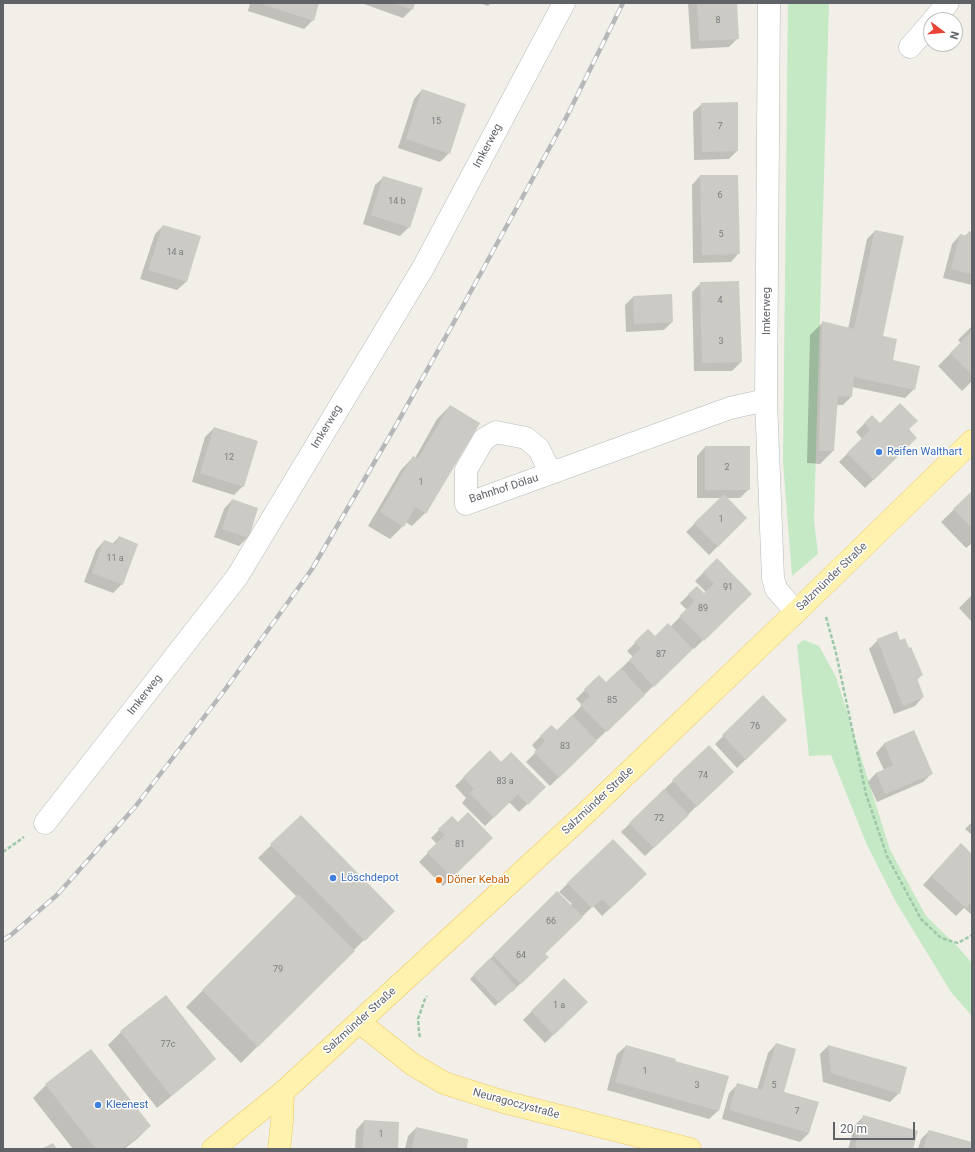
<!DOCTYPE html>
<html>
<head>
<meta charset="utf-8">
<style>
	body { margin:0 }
	#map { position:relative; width:975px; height:1152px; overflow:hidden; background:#f1efe8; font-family:Roboto,sans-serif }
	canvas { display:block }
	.frame { position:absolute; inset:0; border:4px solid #5f6368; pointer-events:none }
	.north { position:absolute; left:923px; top:12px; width:40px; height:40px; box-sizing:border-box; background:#fff; border:1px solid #bfc1c3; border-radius:50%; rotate:106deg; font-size:11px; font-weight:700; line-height:16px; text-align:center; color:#5f6368 }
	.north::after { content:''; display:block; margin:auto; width:14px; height:18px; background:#ea4335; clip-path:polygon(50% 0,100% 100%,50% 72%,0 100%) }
	.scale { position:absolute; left:833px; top:1122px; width:82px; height:18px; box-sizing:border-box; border:2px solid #5f6368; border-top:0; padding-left:5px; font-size:12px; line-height:14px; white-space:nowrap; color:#5f6368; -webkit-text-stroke:3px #fff; paint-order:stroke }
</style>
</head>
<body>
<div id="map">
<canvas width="975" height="1152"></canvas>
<div class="frame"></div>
<div class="north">N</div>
<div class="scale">20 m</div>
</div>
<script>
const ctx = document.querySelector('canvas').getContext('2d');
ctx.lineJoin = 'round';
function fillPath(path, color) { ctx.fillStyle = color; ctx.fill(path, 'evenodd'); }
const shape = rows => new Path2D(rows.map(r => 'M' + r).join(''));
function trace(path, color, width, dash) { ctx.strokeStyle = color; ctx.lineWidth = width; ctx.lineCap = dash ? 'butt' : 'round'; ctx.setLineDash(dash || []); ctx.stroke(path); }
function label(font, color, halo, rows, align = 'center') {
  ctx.font = font + ' Roboto,sans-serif'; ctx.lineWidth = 3; ctx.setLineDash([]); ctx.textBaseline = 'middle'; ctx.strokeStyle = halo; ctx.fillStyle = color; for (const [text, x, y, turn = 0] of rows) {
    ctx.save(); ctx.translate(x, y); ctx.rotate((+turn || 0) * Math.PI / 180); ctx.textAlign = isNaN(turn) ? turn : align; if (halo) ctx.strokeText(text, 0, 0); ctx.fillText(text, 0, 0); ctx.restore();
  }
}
const green = shape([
	[788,3,829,3,814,521,818,554,792,576,783,462],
	[804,640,819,646,836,677,890,850,926,916,957,946,972,963,972,1016,951,992,896,902,867,845,831,755,809,756,797,645]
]);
const shadow = shape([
	[250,3,318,3,313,20,304,29,248,11],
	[365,3,414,3,412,9,403,18,364,4],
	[479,3,491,3,488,6],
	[688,3,736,3,738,38,729,47,691,49],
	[422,90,449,153,440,162,398,148,414,99],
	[702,104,737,151,729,159,694,160,693,112],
	[700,176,739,253,731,262,693,263,692,185],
	[384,177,409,227,400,236,363,224,375,185],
	[163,226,200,237,186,282,177,290,140,279,155,234],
	[875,231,881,337,892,360,914,389,905,398,852,387,851,397,843,405,836,405,833,451,820,464,807,463,810,335,822,323,848,329,867,239],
	[969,232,972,233,972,285,943,278,952,244,960,235,965,236],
	[701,283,741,362,732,371,694,371,692,292],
	[633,297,672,322,664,330,626,332,625,305],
	[972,326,972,381,962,391,938,366,961,343,958,340],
	[450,406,425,513,412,526,405,522,403,526,390,539,368,526,401,470,413,457,415,458,437,419],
	[872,416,880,424,907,430,915,438,865,488,839,462,862,439,856,432],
	[214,428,243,486,234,495,192,482,205,437],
	[705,447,749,489,740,498,727,498,746,518,709,555,686,532,721,498,697,498,697,456],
	[972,492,972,543,966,548,941,522],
	[232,500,248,537,239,546,214,537,224,509],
	[119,537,122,584,113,593,84,582,96,550,104,541,112,544],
	[717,559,750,594,694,649,693,648,597,740,597,739,550,786,526,762,537,751,532,745,551,726,557,732,573,715,582,705,576,699,599,676,606,683,633,657,627,651,648,630,655,637,670,627,687,610,680,603,697,587,704,595,706,592,695,581],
	[972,595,972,622,959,608],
	[878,640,900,641,922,675,917,680,923,697,915,706,894,714,869,649],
	[763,697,785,720,737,768,715,744],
	[914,731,932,773,923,782,877,802,868,782,876,773,884,770,876,753,884,744],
	[490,752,501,763,545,787,519,812,509,802,485,826,462,803,466,798,455,786],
	[724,780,645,856,621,832,673,781],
	[301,816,393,911,241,1063,186,1007,297,897,258,858],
	[452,817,458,824,492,838,443,886,419,862,437,844,431,838],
	[972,822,972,835,965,829],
	[613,840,637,883,602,916,593,906,544,954,547,957,512,992,511,991,495,1006,470,979,557,892,570,906,572,904,559,892],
	[952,853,972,855,972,915,964,908,956,916,923,885],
	[564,979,587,1002,545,1043,523,1020],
	[166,996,215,1059,202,1071,157,1108,108,1045,121,1032],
	[776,1044,783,1092,817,1102,809,1133,800,1142,722,1119,729,1093,738,1084,757,1090,768,1053],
	[626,1046,674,1062,727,1077,718,1111,709,1119,607,1090,617,1054],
	[828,1046,906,1068,899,1093,890,1102,823,1082,820,1054],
	[46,1085,150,1126,137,1139,124,1149,73,1149,33,1098],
	[864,1116,912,1149,848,1149,855,1125],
	[364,1121,397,1149,355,1149,356,1130],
	[416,1128,466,1149,405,1149,408,1136],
	[929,1131,972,1143,972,1149,918,1149,921,1139]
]);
const building = shape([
	[258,3,319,3,314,21],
	[394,3,415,3,413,10],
	[697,3,737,3,739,39,699,41],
	[422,89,466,104,450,154,406,139],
	[738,102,738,151,702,152,701,103],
	[700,175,738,175,740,254,702,255],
	[383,176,423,188,410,228,371,215],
	[163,225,201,236,187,282,148,270],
	[875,230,904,236,883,336,897,339,893,360,920,366,915,390,854,377,852,397,838,396,834,451,819,451,822,321,854,329],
	[969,231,972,232,972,274,951,269,960,234,967,236],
	[739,281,742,362,702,363,700,282],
	[672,294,673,322,634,324,633,296],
	[972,331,972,375,950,353],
	[900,403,918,421,909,429,917,438,874,480,847,453,870,430,864,423,872,415,880,423],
	[450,405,480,423,426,514,415,507,404,527,380,512,413,456,418,459],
	[214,427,258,441,244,487,200,473],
	[705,446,750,446,750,490,705,490],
	[972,491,972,528,953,509],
	[724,494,747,518,718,547,694,523],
	[232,499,258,508,249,538,222,529],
	[119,536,138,544,123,585,92,573,104,540,115,544],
	[717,558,752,594,704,641,679,616,695,601,688,594,697,586,704,593,714,584,703,572],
	[668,623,693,649,654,687,629,660,641,648,634,642,648,629,655,636],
	[897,631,900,640,905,638,909,648,911,647,923,675,917,678,924,697,903,706,877,639],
	[621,668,645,695,607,732,580,705,590,696,584,689,599,675,606,682],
	[763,695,787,720,746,760,722,735],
	[572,715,597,741,559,778,534,752,545,741,540,736,551,725,557,730],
	[914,730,933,774,885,794,876,773,893,765,884,743],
	[709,745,734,772,697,807,672,780],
	[490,750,501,762,511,752,546,787,528,805,518,794,494,818,470,793,474,789,463,777],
	[664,789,689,815,654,848,629,823],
	[468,812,493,838,452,878,427,852,445,835,438,829,452,816,458,822],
	[301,815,395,911,365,941,270,844],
	[613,839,647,874,611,908,602,899,592,908,567,883],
	[961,843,972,854,972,901,966,908,931,876],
	[557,891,583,917,545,954,549,957,521,984,493,955],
	[298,894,355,951,258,1047,202,990],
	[490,958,517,987,499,1003,473,975],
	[564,978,588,1002,554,1035,531,1011],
	[166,995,216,1059,171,1096,120,1031],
	[776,1043,796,1049,784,1092,819,1102,809,1133,729,1110,737,1083,762,1090],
	[626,1045,676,1059,675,1061,729,1076,719,1111,615,1082],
	[828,1045,907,1067,900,1094,831,1073],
	[91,1049,151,1126,122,1149,96,1149,45,1084],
	[863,1115,918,1131,913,1149,861,1149,855,1147],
	[364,1120,399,1122,398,1149,363,1149],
	[416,1127,468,1139,467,1149,412,1149],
	[929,1130,972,1142,972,1149,923,1149],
	[53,1143,57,1149,41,1149]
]);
const path = shape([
	[826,617,836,653,866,794,887,856,921,919,941,938,958,943,972,935],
	[3,852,24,837],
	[420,1037,419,1033,418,1019,425,999,427,996]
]);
const minor = shape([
	[769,3,766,400,773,578,776,589,796,612],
	[933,20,948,3],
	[910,47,931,23],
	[557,471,547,466,539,449,526,438,496,432,484,439,466,470,466,504,730,408,766,400],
	[45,823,237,577,423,268,564,3]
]);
const major = shape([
	[359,1022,412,1064,444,1083,504,1102,690,1149],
	[213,1149,283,1092,587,812,796,612,972,441],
	[279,1149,282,1122,283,1092]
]);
const rail = shape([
	[3,940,11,935,57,895,135,807,224,691,312,569,395,427,454,322,567,116,623,3]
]);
const markers = [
	[879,452,4,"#3f7fe0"],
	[333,878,4,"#3f7fe0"],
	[439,880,4,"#e8710a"],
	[98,1105,4,"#3f7fe0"]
];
const numberNames = [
	["8",718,21],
	["15",436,122],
	["7",720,127],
	["6",720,196],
	["14 b",397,202],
	["5",721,235],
	["14 a",175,253],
	["4",720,301],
	["3",721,342],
	["12",229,458],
	["2",727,468],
	["1",421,483],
	["1",721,520],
	["11 a",115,559],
	["91",728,588],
	["89",703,609],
	["87",661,655],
	["85",612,701],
	["76",755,727],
	["83",565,747],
	["74",703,776],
	["83 a",505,782],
	["72",659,819],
	["81",460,845],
	["66",551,922],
	["64",521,956],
	["79",278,970],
	["1 a",559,1006],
	["77c",168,1045],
	["1",645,1072],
	["3",697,1086],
	["5",774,1086],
	["7",797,1112],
	["1",381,1135]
];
const streetNames = [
	["Imkerweg",488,146,-62],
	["Imkerweg",767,311,-90],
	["Imkerweg",327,427,-59],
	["Bahnhof Dölau",504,489,-18],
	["Salzmünder Straße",832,577,-44],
	["Imkerweg",145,695,-52],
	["Salzmünder Straße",598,801,-43],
	["Salzmünder Straße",360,1021,-42],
	["Neuragoczystraße",516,1104,15]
];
const shopNames = [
	["Reifen Walthart",887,452],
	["Löschdepot",341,878],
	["Kleenest",106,1105]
];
const foodNames = [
	["Döner Kebab",447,880]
];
fillPath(green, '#c5e8c5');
fillPath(shadow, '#0003');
fillPath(building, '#cccac5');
trace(minor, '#b5b8bc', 23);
trace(major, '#f2c960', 23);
trace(path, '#9cc7a9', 2.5, [4, 2]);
trace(minor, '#fff', 22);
trace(major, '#fff2af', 22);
trace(rail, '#b6b7b8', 4.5);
trace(rail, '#fff', 3, [9]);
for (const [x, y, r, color] of markers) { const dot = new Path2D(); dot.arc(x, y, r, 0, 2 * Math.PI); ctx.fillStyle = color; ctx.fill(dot); trace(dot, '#fff', 1.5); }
label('9px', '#7a7d7f', null, numberNames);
label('11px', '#5f6368', '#fff', streetNames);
label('11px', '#366cbe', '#fff', shopNames, 'left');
label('11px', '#c56008', '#fff', foodNames, 'left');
</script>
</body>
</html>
